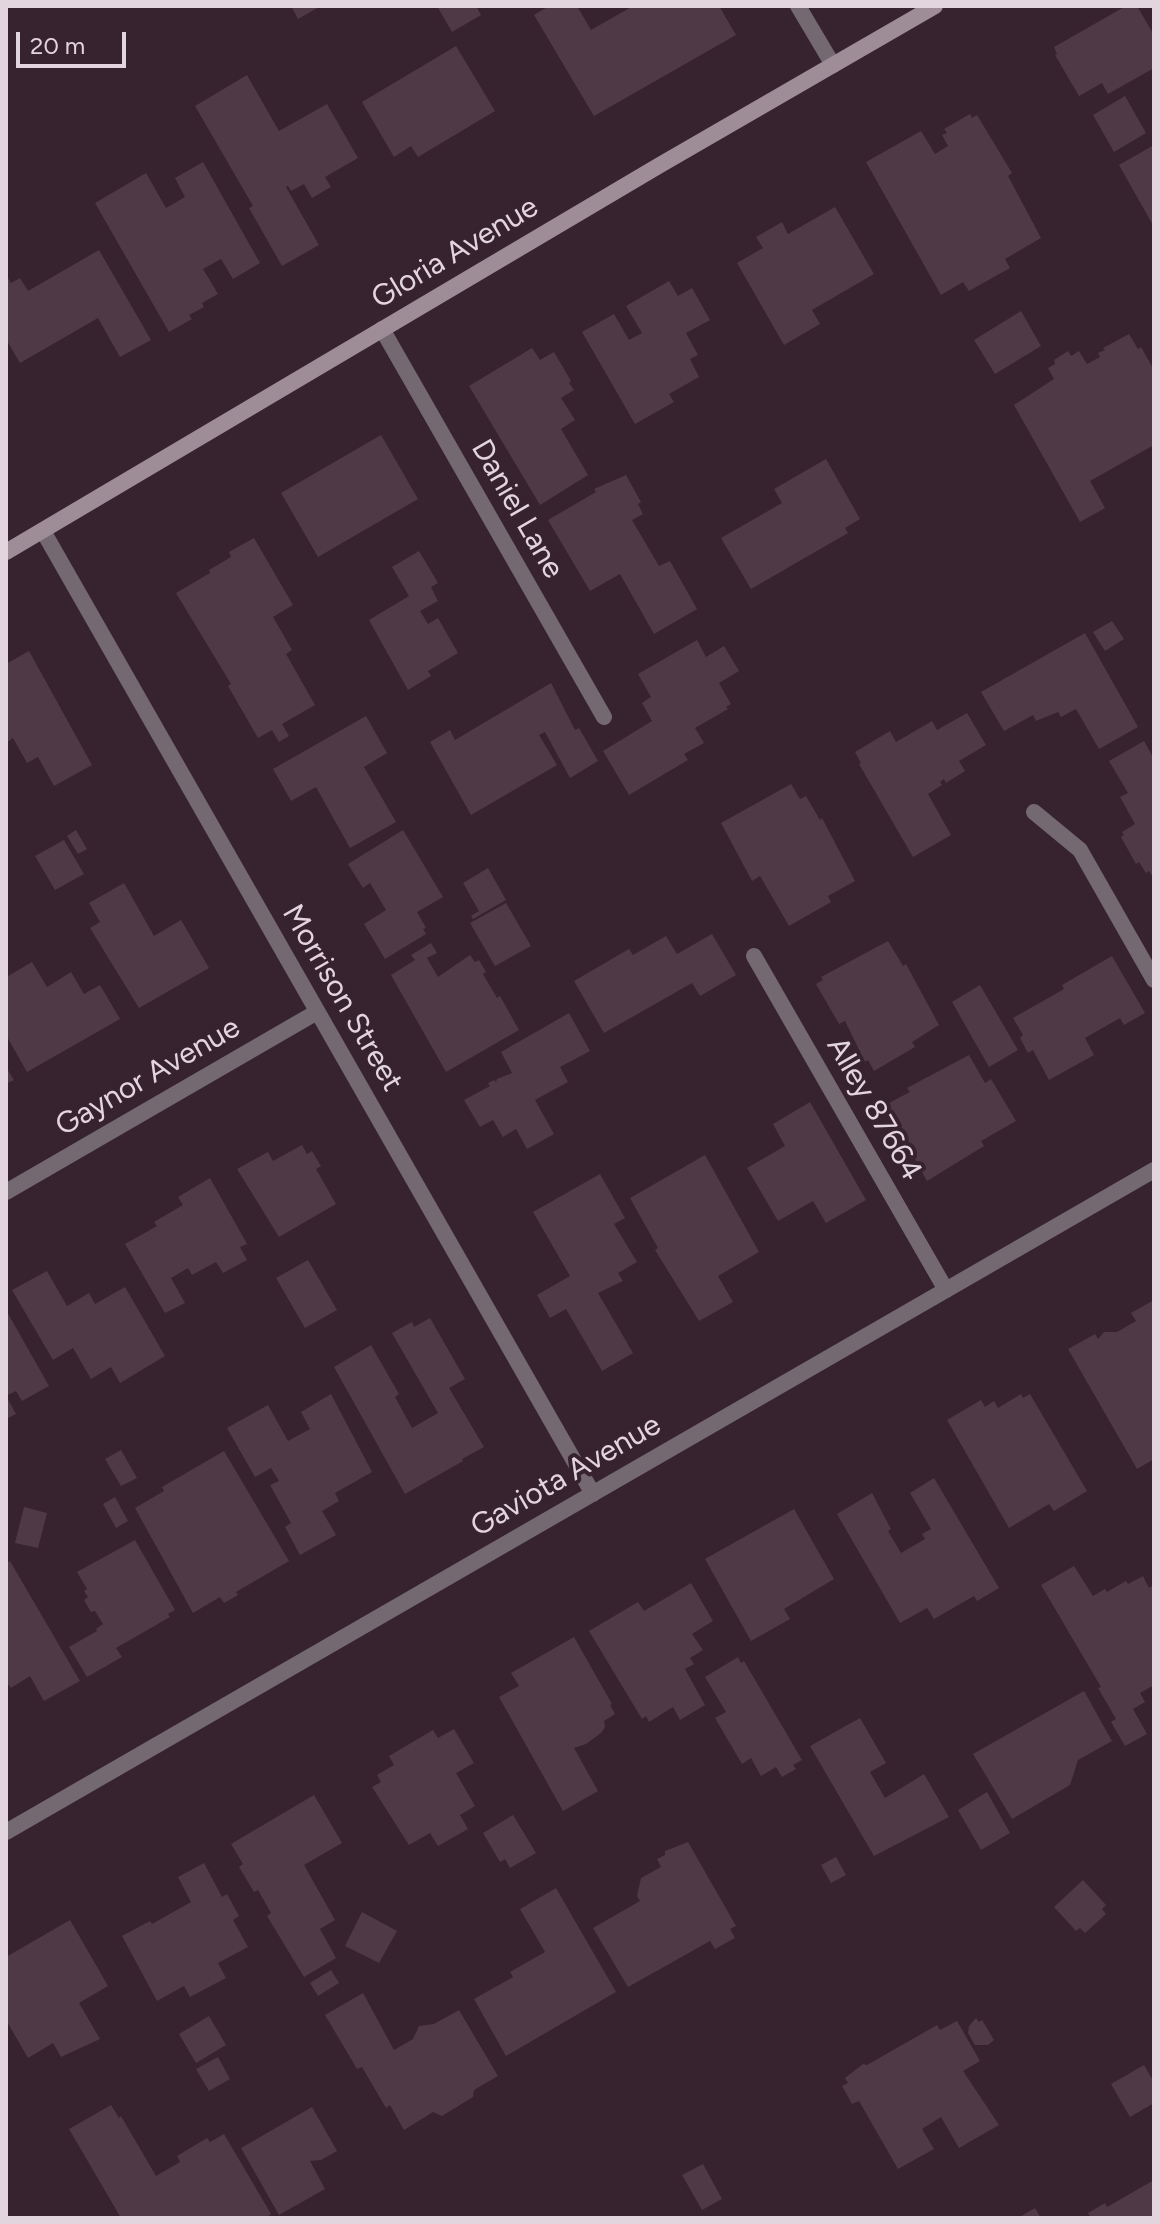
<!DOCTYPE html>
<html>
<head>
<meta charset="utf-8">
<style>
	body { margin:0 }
	#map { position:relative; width:1160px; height:2224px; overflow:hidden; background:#37222f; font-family:Figtree,sans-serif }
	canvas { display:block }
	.frame { position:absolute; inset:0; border:8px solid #e3d5dd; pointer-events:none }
	.scale { position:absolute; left:16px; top:32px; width:110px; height:36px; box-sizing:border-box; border:4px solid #e3d5dd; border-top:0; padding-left:10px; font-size:24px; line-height:28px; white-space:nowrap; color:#e3d5dd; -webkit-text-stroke:6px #37222f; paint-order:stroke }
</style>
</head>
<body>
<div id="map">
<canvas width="1160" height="2224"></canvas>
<div class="frame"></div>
<div class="scale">20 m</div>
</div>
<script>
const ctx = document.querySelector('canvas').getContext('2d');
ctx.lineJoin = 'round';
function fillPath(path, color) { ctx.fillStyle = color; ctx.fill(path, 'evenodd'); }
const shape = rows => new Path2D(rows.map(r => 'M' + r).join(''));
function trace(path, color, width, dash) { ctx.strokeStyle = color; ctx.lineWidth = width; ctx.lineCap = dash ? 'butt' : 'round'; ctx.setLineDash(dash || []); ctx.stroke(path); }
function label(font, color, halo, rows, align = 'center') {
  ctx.font = font + ' Figtree,sans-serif'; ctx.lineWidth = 8; ctx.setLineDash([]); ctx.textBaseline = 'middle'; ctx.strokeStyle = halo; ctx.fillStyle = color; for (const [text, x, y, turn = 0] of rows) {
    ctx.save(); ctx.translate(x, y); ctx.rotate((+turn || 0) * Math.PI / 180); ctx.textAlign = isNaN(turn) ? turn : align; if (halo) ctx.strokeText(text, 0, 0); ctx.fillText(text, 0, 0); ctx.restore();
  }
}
const building = shape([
	[291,6,321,6,298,19],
	[437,6,476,6,481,15,452,32],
	[549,6,577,6,591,30,633,6,719,6,736,35,594,116,534,15],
	[1126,6,1137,6,1154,35,1154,68,1108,94,1102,83,1079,96,1055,55,1057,54,1054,47],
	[456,46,495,111,418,157,411,146,394,157,362,102],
	[247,75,279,131,327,104,358,158,325,177,331,187,312,198,304,184,291,191,288,186,286,187,319,245,282,266,249,208,253,206,195,106],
	[1125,96,1146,133,1114,152,1093,115],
	[970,114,972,118,977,115,1012,173,1008,176,1041,238,1005,259,1010,268,969,291,963,282,941,295,866,162,921,131,935,154,948,146,942,135,947,133,944,129],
	[1154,145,1154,227,1119,165],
	[203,162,260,263,233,279,221,259,203,269,218,294,202,303,204,307,189,315,192,319,169,332,95,203,146,173,166,208,185,197,175,178],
	[835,207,874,274,812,310,820,324,784,345,737,263,763,248,756,237,782,222,788,234],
	[99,250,151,340,120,357,98,318,20,363,6,339,6,275,11,283,20,278,28,291],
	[669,281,678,296,692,288,710,320,686,333,698,355,690,359,699,377,669,394,674,402,635,424,582,332,614,314,629,340,642,333,626,306],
	[1021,311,1041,346,995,374,974,340],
	[1129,334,1138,349,1141,347,1154,370,1154,445,1090,481,1105,508,1080,522,1014,405,1054,379,1048,368,1055,364,1054,360,1068,351,1071,356,1079,351,1087,364,1100,357,1098,353,1105,350,1103,348],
	[532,348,540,360,554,352,571,381,569,383,574,390,561,398,575,420,561,429,588,475,540,505,469,386],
	[381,435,418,499,318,557,281,493],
	[826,459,860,519,845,528,848,533,751,589,721,538,782,503,774,489],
	[626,475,641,502,638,504,643,514,632,520,659,566,670,561,697,609,654,634,620,574,590,591,548,520,596,492,594,489],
	[254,538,293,605,273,617,292,650,286,654,315,705,282,724,289,736,279,742,272,730,258,738,228,686,231,684,176,593,210,573,209,570,231,557,229,552],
	[419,551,438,583,431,587,438,601,420,611,428,624,438,618,458,653,428,671,431,676,408,690,369,620,409,596,392,567],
	[1112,621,1124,639,1105,651,1093,632],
	[1085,633,1138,727,1099,749,1076,709,1061,717,1058,712,1036,721,1033,715,1004,731,981,692],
	[697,640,706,657,724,646,739,671,719,683,731,704,726,707,728,709,695,728,704,743,684,754,688,760,629,795,603,751,652,721,642,703,651,697,638,674],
	[29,651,92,765,54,786,38,757,27,763,13,738,6,743,6,664],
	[551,683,575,730,579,728,598,761,570,778,545,732,539,735,557,765,471,815,430,742,450,730,455,740],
	[967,713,986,745,959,761,965,771,946,783,944,779,940,782,942,785,928,794,951,835,913,857,859,764,861,763,855,752,890,731,896,742,932,721,937,730],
	[366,716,387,753,364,767,396,822,350,848,316,787,291,801,273,769],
	[1144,741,1154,759,1154,879,1149,871,1146,873,1139,862,1136,864,1121,837,1124,835,1122,832,1135,824,1120,797,1128,793,1109,761],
	[791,784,800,799,806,796,820,820,822,818,855,881,828,896,831,902,789,926,760,876,752,881,721,823],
	[76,830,87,849,78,854,67,836],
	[403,830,443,897,417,912,426,928,423,929,426,934,385,959,364,924,386,910,370,883,363,888,348,864],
	[64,840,84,874,55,890,35,856],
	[488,868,506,900,473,919,471,916,479,911,463,883],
	[124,883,154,936,181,920,209,968,139,1008,90,928,100,922,89,903],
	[506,903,531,946,495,966,470,923],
	[712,934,736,975,700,996,692,983,604,1033,574,981,629,949,633,955,666,936,677,954],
	[888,941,903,966,906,964,939,1025,912,1042,915,1047,874,1071,868,1060,865,1062,845,1021,839,1024,816,984,823,980,821,977],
	[431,943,437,953,427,958,438,977,470,955,475,962,479,960,486,972,483,974,497,998,500,996,519,1030,446,1072,391,975,415,960,411,955],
	[1112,956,1145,1013,1124,1025,1120,1018,1085,1038,1094,1055,1049,1080,1033,1050,1028,1053,1020,1038,1023,1035,1013,1018,1064,989,1062,985],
	[32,962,47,987,71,972,84,994,100,985,120,1019,27,1072,6,1035,6,973,8,976],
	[980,985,1018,1050,989,1067,952,1002],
	[569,1013,590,1051,560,1067,568,1082,535,1100,554,1134,527,1149,516,1129,503,1137,493,1120,480,1127,464,1100,490,1086,488,1083,494,1080,496,1082,497,1079,512,1073,501,1052],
	[969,1055,985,1083,991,1079,1016,1121,981,1141,984,1146,927,1181,909,1148,906,1149,898,1136,902,1134,885,1105,910,1092,907,1088],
	[6,1067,14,1080,6,1084],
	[810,1102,866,1200,826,1223,813,1201,778,1221,747,1168,785,1146,773,1124],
	[302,1145,307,1154,312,1151,321,1166,316,1169,336,1204,279,1237,237,1169,268,1152,273,1161],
	[705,1155,759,1252,718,1276,733,1302,699,1321,655,1250,658,1248,630,1198],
	[600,1174,625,1218,614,1224,637,1262,618,1273,623,1281,598,1293,633,1353,602,1371,566,1309,550,1318,537,1295,570,1276,533,1212],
	[210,1178,247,1244,240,1247,247,1260,223,1273,216,1262,192,1275,188,1268,171,1278,185,1303,165,1313,125,1244,157,1226,154,1222,183,1205,178,1197],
	[308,1260,337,1310,305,1328,276,1278],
	[47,1271,67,1306,89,1293,95,1304,125,1287,165,1356,120,1383,111,1367,91,1379,73,1348,53,1360,12,1290],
	[1154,1300,1154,1459,1137,1469,1068,1349,1095,1334,1098,1339,1104,1332,1117,1332,1136,1321,1131,1313],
	[6,1310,49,1386,22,1401,16,1391,6,1396,16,1414,6,1419],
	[430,1318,465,1379,449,1388,484,1447,462,1459,463,1461,405,1494,334,1367,371,1345,399,1394,395,1397,412,1428,438,1413,392,1333,412,1322,414,1327],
	[331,1394,372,1472,335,1493,339,1501,322,1511,336,1535,300,1555,285,1527,291,1523,270,1485,279,1481,271,1468,255,1477,227,1428,268,1405,288,1441,310,1429,301,1412],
	[1021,1394,1023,1398,1030,1394,1087,1491,1054,1511,1049,1504,1009,1528,947,1420,981,1400,985,1407,994,1401,998,1408],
	[121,1450,137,1478,121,1486,105,1459],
	[224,1451,289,1561,236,1592,238,1595,224,1603,220,1597,193,1613,135,1508,164,1491,162,1487],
	[934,1478,999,1588,977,1601,974,1596,934,1619,927,1608,900,1623,837,1514,872,1493,891,1529,888,1531,901,1553,925,1539,922,1534,931,1529,910,1493],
	[115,1497,128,1521,116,1528,103,1504],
	[24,1507,47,1513,38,1548,15,1543],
	[794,1509,834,1579,784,1609,790,1619,751,1641,705,1559],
	[135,1540,175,1610,168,1614,170,1617,116,1648,122,1657,87,1677,69,1647,97,1631,96,1629,103,1624,95,1611,91,1612,84,1600,88,1597,84,1591,87,1589,77,1572],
	[10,1561,80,1681,44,1701,30,1676,11,1688,6,1682,6,1563],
	[1074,1566,1093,1596,1105,1589,1107,1592,1126,1581,1128,1584,1143,1576,1149,1588,1152,1586,1154,1590,1154,1685,1140,1693,1145,1702,1133,1709,1147,1734,1125,1746,1111,1722,1116,1719,1098,1688,1101,1687,1041,1585],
	[691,1583,713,1621,692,1634,703,1650,690,1658,694,1664,685,1669,705,1705,680,1720,673,1707,649,1722,646,1716,642,1719,589,1631,638,1602,644,1611],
	[574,1637,612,1704,610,1705,615,1714,604,1721,605,1727,601,1733,586,1744,574,1748,598,1791,563,1811,499,1697,519,1686,511,1673],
	[738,1657,741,1663,744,1661,802,1760,793,1765,796,1769,782,1777,776,1767,761,1776,751,1758,742,1764,715,1718,726,1712,705,1677],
	[1084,1691,1112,1741,1078,1760,1070,1785,1012,1819,973,1754],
	[860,1718,886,1763,870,1772,885,1798,924,1774,949,1817,874,1856,810,1746],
	[454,1729,474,1763,456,1773,475,1806,460,1815,468,1829,438,1846,430,1833,409,1845,372,1787,381,1782,377,1775,394,1765,389,1756,433,1730,438,1738],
	[987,1792,1010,1833,981,1850,958,1810],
	[314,1795,342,1843,304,1865,335,1920,320,1929,336,1958,304,1977,267,1916,271,1913,258,1890,254,1892,239,1867,243,1864,231,1844],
	[513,1815,536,1853,510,1868,505,1859,500,1862,483,1833],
	[688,1842,736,1926,730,1929,735,1938,715,1949,710,1941,628,1987,593,1928,640,1901,637,1896,641,1878,661,1867,657,1859,665,1855,665,1851],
	[836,1857,846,1875,831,1883,821,1865],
	[204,1863,222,1897,227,1894,239,1916,233,1920,248,1947,218,1963,226,1978,190,1997,184,1986,157,2001,122,1936,150,1921,152,1924,191,1902,178,1877],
	[1083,1880,1106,1905,1102,1909,1106,1914,1085,1933,1080,1928,1076,1931,1054,1907],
	[556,1888,616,1992,506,2056,474,1999,513,1977,510,1972,545,1952,520,1909],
	[362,1912,397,1931,379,1963,345,1946],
	[70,1920,108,1986,79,2003,100,2039,61,2057,53,2043,28,2058,6,2020,6,1957],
	[331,1970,339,1983,318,1996,310,1983],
	[363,1993,394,2050,413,2039,419,2026,434,2024,459,2010,498,2076,474,2090,473,2097,442,2116,433,2112,404,2130,390,2105,386,2108,362,2067,357,2069,325,2015],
	[209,2016,226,2045,196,2063,179,2034],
	[976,2018,979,2022,982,2020,994,2040,988,2045,975,2045,968,2033,969,2026],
	[957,2021,980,2061,963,2071,999,2125,959,2148,941,2117,922,2129,934,2149,898,2169,859,2101,852,2104,842,2086,848,2083,845,2078,863,2064,867,2065,937,2025,940,2030],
	[218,2057,230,2079,209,2091,196,2069],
	[1144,2065,1154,2082,1154,2103,1130,2117,1111,2084],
	[111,2105,119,2118,121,2116,156,2176,180,2162,177,2156,207,2138,210,2142,224,2134,271,2214,265,2218,121,2218,69,2129],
	[312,2107,337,2151,321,2160,310,2161,325,2189,279,2215,241,2148],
	[703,2164,722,2199,702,2210,682,2175],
	[1154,2180,1154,2218,1091,2218,1088,2213,1105,2203,1107,2207],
	[1035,2208,1041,2218,1018,2218]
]);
const lane = shape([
	[798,6,833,65],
	[1034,812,1080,850,1154,980],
	[754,956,946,1290]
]);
const street = shape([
	[382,329,604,717],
	[43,531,593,1494],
	[6,1192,317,1012],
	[6,1832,1154,1170]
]);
const secondary = shape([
	[6,552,660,165,935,6]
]);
const streetNames = [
	["Gloria Avenue",455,253,-31],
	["Daniel Lane",517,509,60],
	["Morrison Street",342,998,60],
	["Gaynor Avenue",148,1077,-30],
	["Alley 87664",874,1109,60],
	["Gaviota Avenue",566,1476,-30]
];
fillPath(building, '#503947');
trace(lane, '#746970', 16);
trace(street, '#746970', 16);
trace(secondary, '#9e8c97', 16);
label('30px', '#e3d5dd', '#37222f', streetNames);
</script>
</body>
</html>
